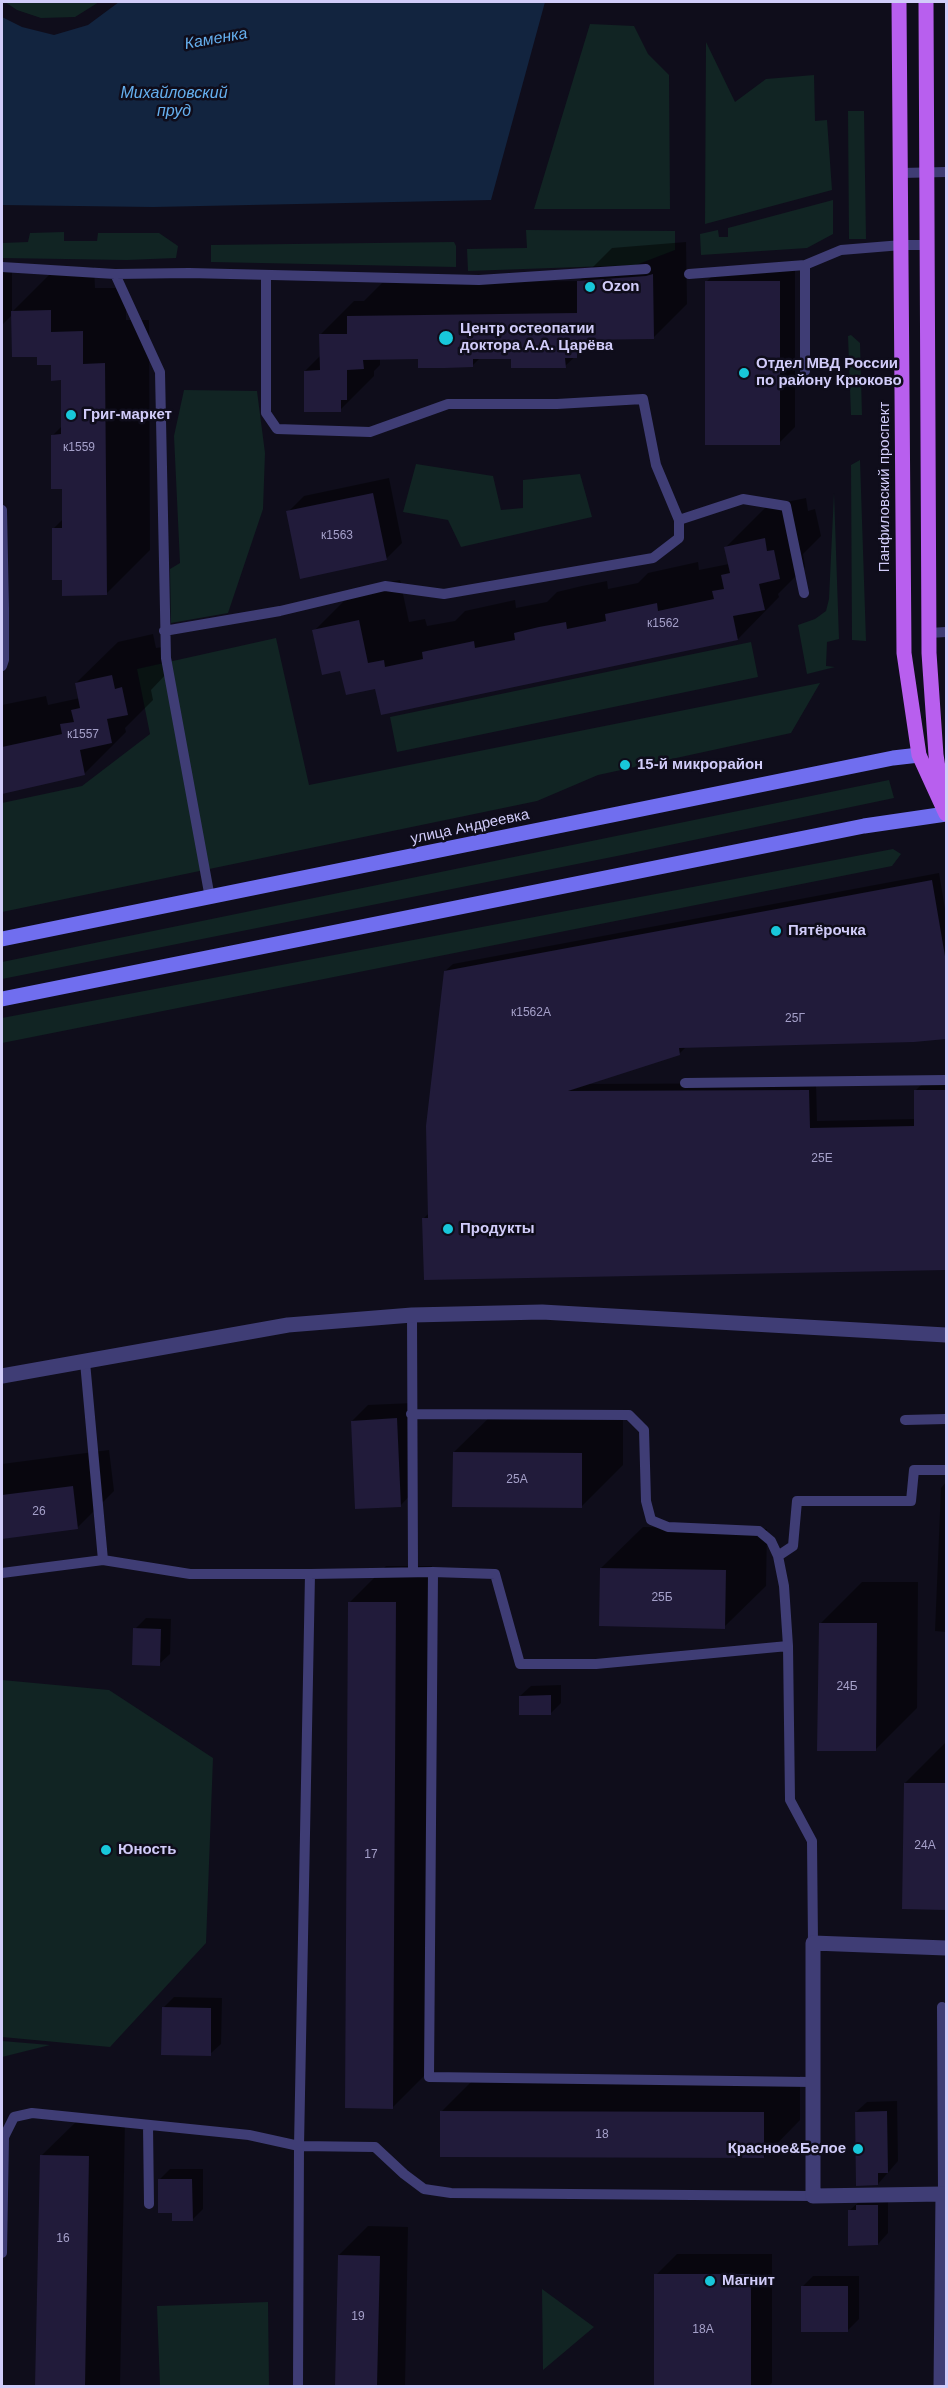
<!DOCTYPE html>
<html>
<head>
<meta charset="utf-8">
<style>
	body { margin:0 }
	#map { position:relative; width:948px; height:2388px; overflow:hidden; background:#0f0d1b; font-family:Helvetica,sans-serif }
	canvas { display:block }
	.frame { position:absolute; inset:0; border:3px solid #d1ccf9; pointer-events:none }
</style>
</head>
<body>
<div id="map">
<canvas width="948" height="2388"></canvas>
<div class="frame"></div>
</div>
<script>
const ctx = document.querySelector('canvas').getContext('2d');
ctx.lineJoin = 'round';
function fillPath(path, color) { ctx.fillStyle = color; ctx.fill(path, 'evenodd'); }
const shape = rows => new Path2D(rows.map(r => 'M' + r).join(''));
function trace(path, color, width, dash) { ctx.strokeStyle = color; ctx.lineWidth = width; ctx.lineCap = dash ? 'butt' : 'round'; ctx.setLineDash(dash || []); ctx.stroke(path); }
function label(font, color, halo, rows, align = 'center') {
  ctx.font = font + ' Helvetica,sans-serif'; ctx.lineWidth = 5; ctx.setLineDash([]); ctx.textBaseline = 'middle'; ctx.strokeStyle = halo; ctx.fillStyle = color; for (const [text, x, y, turn = 0] of rows) {
    ctx.save(); ctx.translate(x, y); ctx.rotate((+turn || 0) * Math.PI / 180); ctx.textAlign = isNaN(turn) ? turn : align; if (halo) ctx.strokeText(text, 0, 0); ctx.fillText(text, 0, 0); ctx.restore();
  }
}
const green = shape([
	[5,2,99,2,75,17,41,18,17,10],
	[590,24,634,26,648,54,669,75,670,209,534,209],
	[706,42,735,102,766,79,814,75,815,121,827,120,832,190,705,224],
	[848,111,864,111,866,239,849,239],
	[833,200,833,234,807,248,701,255,700,234,718,230,719,237,728,237,728,228],
	[526,230,675,231,675,250,636,265,468,271,467,249,527,248],
	[64,232,64,241,97,241,98,233,159,233,178,246,176,258,127,260,2,258,2,243,28,242,30,233],
	[454,242,456,246,456,267,211,262,211,245],
	[851,335,860,343,862,415,851,415,848,336],
	[184,390,257,391,265,453,263,509,228,613,171,623,170,569,180,563,174,436],
	[860,460,866,641,852,640,851,465],
	[416,464,493,476,501,510,523,508,523,480,580,474,592,517,461,547,448,520,403,512],
	[834,493,839,639,827,642,826,666,835,667,807,674,798,625,815,619,826,611,829,599],
	[276,638,309,785,820,683,791,733,598,775,537,801,2,912,2,803,82,786,150,734,137,669],
	[751,642,758,677,397,752,390,717],
	[889,780,894,798,622,855,2,979,2,962],
	[893,849,901,854,892,866,2,1043,2,1018],
	[2,1680,109,1690,213,1758,206,1943,110,2047,2,2037],
	[2,2041,50,2045,2,2057],
	[542,2289,594,2327,543,2370],
	[268,2302,269,2386,160,2386,157,2306]
]);
const water = shape([
	[119,2,545,2,491,200,153,207,2,205,2,17,22,27,54,35,88,25]
]);
const shadow = shape([
	[686,242,687,304,653,338,595,338,565,366,513,357,480,358,472,366,419,358,380,358,380,365,374,371,374,376,340,410,305,371,321,355,320,335,354,301,364,301,382,283,579,281,612,248],
	[722,266,795,266,795,427,779,443,706,282],
	[57,267,94,267,95,288,126,288,126,320,149,320,150,550,106,594,64,578,53,529,63,519,63,487,53,435,62,426,62,379,52,364,39,355,13,314,2,325,2,271,12,271,12,312],
	[389,478,402,543,386,559,288,512,304,496],
	[806,498,808,511,815,509,821,536,803,554,805,567,778,594,779,597,738,639,377,687,342,669,314,631,356,589,400,580,409,622,425,619,427,626,455,621,465,611,515,600,516,608,547,602,557,592,582,586,607,581,608,589,638,583,648,573,698,562,699,570,729,564,726,547,767,506],
	[153,634,156,648,163,647,168,672,151,690,153,700,125,728,126,732,85,773,2,791,2,705,46,696,48,705,80,698,76,683,118,642],
	[939,873,946,915,946,1038,914,1041,687,1046,679,1054,587,1084,816,1083,817,1121,916,1119,916,1090,923,1083,946,1083,946,1268,425,1279,424,1218,429,1213,445,971,453,964],
	[413,1403,416,1489,400,1506,352,1421,368,1405],
	[496,1411,623,1412,623,1465,581,1507,454,1452],
	[109,1450,114,1491,77,1528,2,1537,2,1464],
	[946,1482,946,1632,935,1631,941,1488],
	[643,1527,767,1529,766,1586,724,1627,601,1568],
	[386,1566,432,1566,429,2071,393,2107,350,1602],
	[862,1582,918,1582,917,1708,875,1750,820,1624],
	[146,1618,171,1619,170,1654,159,1664,135,1629],
	[561,1685,561,1703,551,1713,520,1696,531,1686],
	[946,1742,946,1908,903,1908,905,1783],
	[174,1997,222,1998,221,2044,210,2054,163,2008],
	[478,2075,800,2076,800,2120,764,2157,441,2112],
	[897,2101,898,2161,878,2184,856,2112,867,2102],
	[78,2120,125,2120,120,2386,37,2386,41,2156],
	[170,2169,203,2169,203,2209,192,2220,174,2211,159,2180],
	[888,2195,888,2233,878,2244,850,2210,861,2200],
	[368,2226,408,2227,405,2386,336,2386,339,2255],
	[677,2254,772,2254,772,2383,768,2386,656,2386,656,2275],
	[813,2276,859,2276,859,2319,848,2330,802,2287]
]);
const building = shape([
	[653,274,654,339,577,340,577,358,565,358,566,368,511,368,511,359,473,359,473,367,445,368,418,368,418,359,363,360,364,369,347,370,347,400,341,400,341,412,304,412,304,371,320,370,319,334,347,334,347,316,577,313,577,281,646,276],
	[705,281,780,281,780,445,705,445],
	[51,310,51,332,83,331,83,364,105,363,107,595,62,596,62,580,52,580,52,528,62,528,62,489,51,489,51,435,61,434,61,380,51,381,51,365,37,365,37,357,12,357,11,311],
	[373,493,387,560,300,579,286,511],
	[765,538,767,551,774,550,780,579,759,584,765,610,733,616,738,640,381,715,375,689,346,695,340,671,322,675,312,630,359,620,368,663,384,660,385,667,423,659,422,652,474,641,475,648,515,640,514,633,539,627,566,622,567,629,606,621,605,614,657,603,658,611,714,599,712,591,724,589,721,575,730,573,724,547],
	[112,675,115,689,122,687,128,715,107,719,112,743,80,750,85,775,2,794,2,747,62,734,60,724,74,722,71,710,80,708,75,683],
	[932,880,946,962,946,1039,914,1042,679,1048,680,1055,568,1091,809,1090,810,1128,914,1126,914,1090,946,1090,946,1270,424,1280,422,1218,428,1218,426,1126,444,971],
	[397,1418,401,1507,355,1509,351,1421],
	[453,1452,582,1453,582,1508,452,1507],
	[73,1486,78,1529,2,1539,2,1495],
	[600,1568,726,1570,725,1629,599,1626],
	[348,1602,396,1602,393,2109,345,2108],
	[819,1623,877,1623,876,1751,817,1751],
	[133,1628,161,1629,160,1666,132,1665],
	[551,1695,551,1715,519,1715,519,1696],
	[904,1783,946,1783,946,1910,902,1909],
	[162,2007,211,2008,211,2056,161,2055],
	[440,2111,764,2112,764,2158,440,2157],
	[887,2111,888,2173,878,2173,878,2185,856,2186,855,2112],
	[40,2155,89,2156,85,2386,35,2386],
	[158,2179,192,2179,193,2221,172,2221,172,2213,158,2213],
	[856,2205,878,2205,878,2245,848,2246,848,2210,856,2210],
	[338,2255,380,2256,377,2386,335,2386],
	[654,2274,751,2274,751,2386,654,2386],
	[801,2286,848,2286,848,2332,801,2332]
]);
const lane = shape([
	[901,173,946,172],
	[2,267,115,274,160,372,166,658,210,898],
	[115,274,189,273,479,280,646,269],
	[689,274,805,265,841,250,902,245,927,245],
	[805,371,805,265],
	[2,510,4,608,4,660,2,666],
	[679,520,743,499,786,506,804,593],
	[164,631,280,611,385,586,444,594,653,558,679,538,679,520,656,465,643,399,557,404,448,404,370,432,277,429,266,413,266,276],
	[929,633,946,632],
	[685,1083,946,1080],
	[412,1315,413,1572],
	[85,1362,103,1560],
	[411,1414,629,1415,644,1430,646,1501,651,1520,668,1527,759,1531,771,1541,778,1556,784,1586,788,1646,790,1800,812,1841,813,1943],
	[905,1420,946,1419],
	[778,1556,793,1546,797,1501,911,1501,914,1470,946,1470],
	[433,1572,429,2077,813,2082],
	[2,1573,103,1560,190,1574,310,1574],
	[942,2007,943,2194],
	[148,2125,149,2204],
	[2,2253,4,2137,14,2117,32,2113,249,2135,299,2146,375,2147,404,2174,424,2189,451,2193,813,2196],
	[298,2386,299,2146,310,1574,433,1572,495,1574,520,1664,596,1664,788,1646]
]);
const street = shape([
	[2,1376,288,1325,412,1315,542,1312,946,1335],
	[941,2386,943,2194,813,2196,813,1943,946,1948]
]);
const secondary = shape([
	[2,939,893,758,919,755],
	[2,999,864,826,946,814]
]);
const primary = shape([
	[899,2,904,653,919,755,946,814],
	[926,2,929,653,936,755,942,793]
]);
const markers = [
	[590,287,6,"#18c7da"],
	[446,338,8,"#18c7da"],
	[744,373,6,"#18c7da"],
	[71,415,6,"#18c7da"],
	[625,765,6,"#18c7da"],
	[776,931,6,"#18c7da"],
	[448,1229,6,"#18c7da"],
	[106,1850,6,"#18c7da"],
	[858,2149,6,"#18c7da"],
	[710,2281,6,"#18c7da"]
];
const numberNames = [
	["к1559",79,448],
	["к1563",337,536],
	["к1562",663,624],
	["к1557",83,735],
	["к1562А",531,1013],
	["25Г",795,1019],
	["25Е",822,1159],
	["25А",517,1480],
	["26",39,1512],
	["25Б",662,1598],
	["24Б",847,1687],
	["24А",925,1846],
	["17",371,1855],
	["18",602,2135],
	["16",63,2239],
	["19",358,2317],
	["18А",703,2330]
];
const poiNames = [
	["Ozon",602,287],
	["Центр остеопатии",460,329],
	["доктора А.А. Царёва",460,346],
	["Отдел МВД России",756,364],
	["по району Крюково",756,381],
	["Григ-маркет",83,415],
	["15-й микрорайон",637,765],
	["Пятёрочка",788,931],
	["Продукты",460,1229],
	["Юность",118,1850],
	["Красное&Белое",846,2149,"right"],
	["Магнит",722,2281]
];
const streetNames = [
	["Панфиловский проспект",885,487,-90],
	["улица Андреевка",470,827,-12]
];
const waterNames = [
	["Каменка",216,39,-10],
	["Михайловский",174,94],
	["пруд",174,112]
];
fillPath(green, '#112423');
fillPath(water, '#12243f');
fillPath(shadow, '#0007');
fillPath(building, '#211b3a');
trace(lane, '#3f3d75', 10);
trace(street, '#3f3d75', 15);
trace(secondary, '#706eef', 15);
trace(primary, '#b85fee', 15);
for (const [x, y, r, color] of markers) { const dot = new Path2D(); dot.arc(x, y, r, 0, 2 * Math.PI); ctx.fillStyle = color; ctx.fill(dot); trace(dot, '#0f0d1b', 2); }
label('12px', '#a5a0c9', null, numberNames);
label('bold 15px', '#d1ccf9', '#0f0d1b', poiNames, 'left');
label('15px', '#d1ccf9', '#0f0d1b', streetNames);
label('italic 16px', '#65afee', '#0f0d1b', waterNames);
</script>
</body>
</html>
